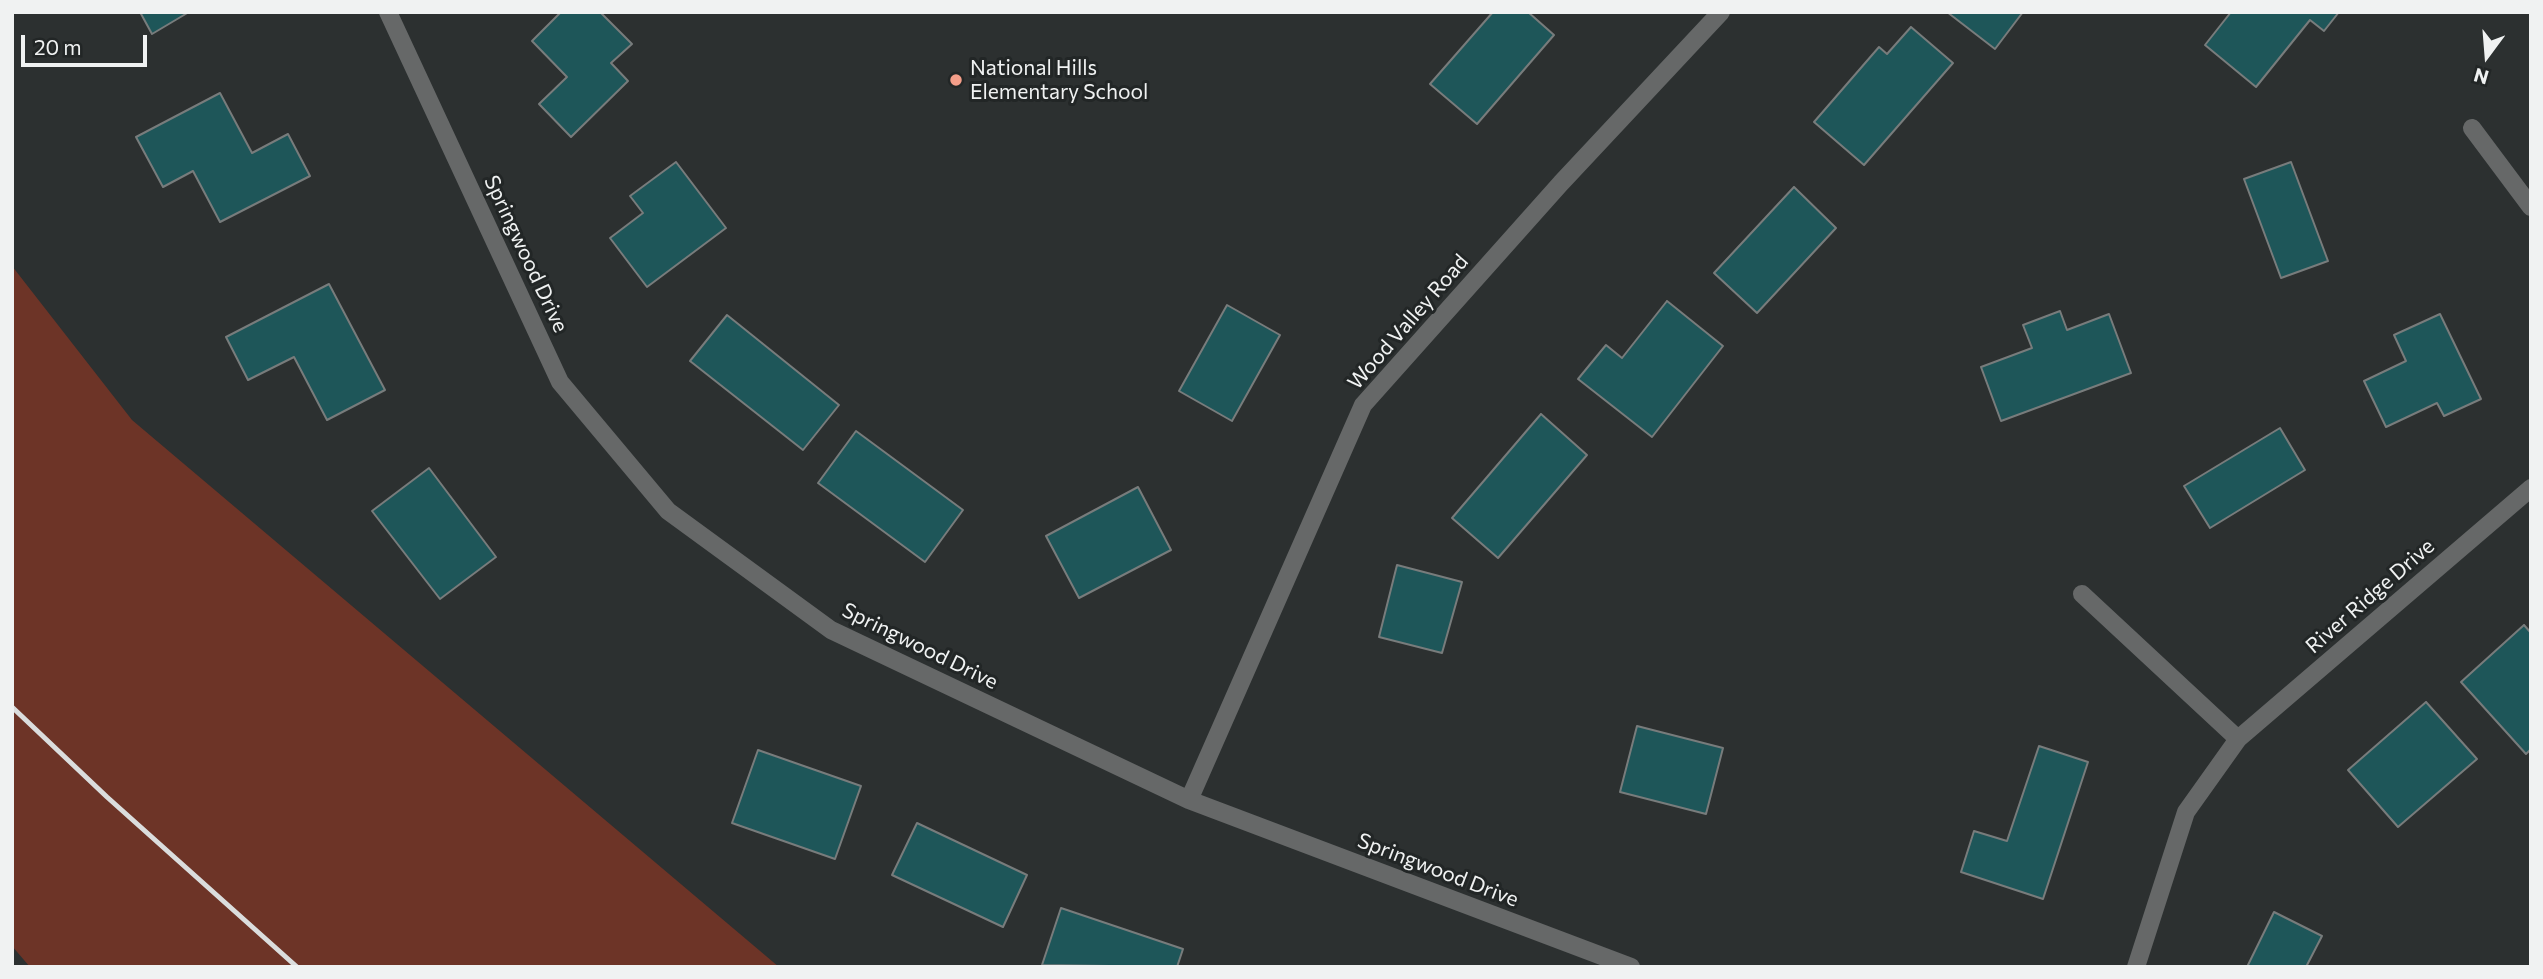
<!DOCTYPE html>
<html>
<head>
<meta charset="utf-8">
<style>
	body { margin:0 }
	#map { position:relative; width:2543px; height:979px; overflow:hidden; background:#2c3030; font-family:Commissioner,sans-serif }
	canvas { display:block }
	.frame { position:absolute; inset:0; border:14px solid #f0f2f2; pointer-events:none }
	.north { position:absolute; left:2452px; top:21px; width:70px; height:70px; -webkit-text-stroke:5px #222626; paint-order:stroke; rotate:196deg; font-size:19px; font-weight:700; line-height:28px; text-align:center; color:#f0f2f2 }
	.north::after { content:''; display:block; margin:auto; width:24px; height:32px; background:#f0f2f2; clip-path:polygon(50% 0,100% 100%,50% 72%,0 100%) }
	.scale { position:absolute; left:21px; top:35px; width:126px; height:32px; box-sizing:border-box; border:4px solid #f0f2f2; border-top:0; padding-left:9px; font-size:21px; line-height:24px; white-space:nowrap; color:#f0f2f2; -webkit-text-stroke:5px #222626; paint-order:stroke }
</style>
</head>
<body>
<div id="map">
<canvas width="2543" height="979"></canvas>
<div class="frame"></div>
<div class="north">N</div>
<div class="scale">20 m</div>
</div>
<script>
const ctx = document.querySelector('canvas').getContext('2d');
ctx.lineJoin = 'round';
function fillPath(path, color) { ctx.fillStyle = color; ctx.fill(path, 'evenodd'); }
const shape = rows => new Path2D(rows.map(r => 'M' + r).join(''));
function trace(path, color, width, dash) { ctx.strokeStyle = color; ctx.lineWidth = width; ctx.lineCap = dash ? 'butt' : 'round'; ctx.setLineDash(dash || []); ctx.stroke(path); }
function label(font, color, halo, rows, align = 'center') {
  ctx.font = font + ' Commissioner,sans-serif'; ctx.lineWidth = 6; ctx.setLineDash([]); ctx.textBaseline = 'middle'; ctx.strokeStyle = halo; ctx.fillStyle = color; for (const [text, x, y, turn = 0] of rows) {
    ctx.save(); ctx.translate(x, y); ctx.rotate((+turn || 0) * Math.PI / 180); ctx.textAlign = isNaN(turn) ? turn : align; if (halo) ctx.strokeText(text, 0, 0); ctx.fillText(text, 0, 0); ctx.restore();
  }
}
const green = shape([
	[12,266,132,420,779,967,30,967,12,946]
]);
const building = shape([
	[140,12,189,12,152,34,140,12],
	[561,12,600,12,632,44,611,63,628,81,571,137,539,104,567,77,532,41,561,12],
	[1493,12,1528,12,1554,35,1477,124,1430,84,1493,12],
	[1947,12,2023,12,1995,49,1947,12],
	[2231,12,2339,12,2324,31,2310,20,2256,87,2205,45,2231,12],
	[1911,27,1953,63,1864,165,1814,122,1879,47,1887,54,1911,27],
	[220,93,252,153,288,134,310,176,220,222,193,171,163,187,136,137,220,93],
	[676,162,726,228,647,287,610,238,643,213,630,196,676,162],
	[2291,162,2328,261,2281,278,2244,179,2291,162],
	[1794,187,1836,228,1757,313,1714,273,1794,187],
	[329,284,385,390,327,420,294,357,248,380,226,337,329,284],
	[1667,301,1723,346,1652,437,1578,379,1606,345,1622,358,1667,301],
	[1227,305,1280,335,1232,421,1179,391,1227,305],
	[2060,311,2067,330,2109,314,2131,373,2001,421,1981,367,2032,348,2023,325,2060,311],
	[2440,314,2481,399,2444,416,2437,403,2386,427,2364,381,2406,361,2394,335,2440,314],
	[727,315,839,405,803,450,690,361,727,315],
	[1541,414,1587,455,1498,558,1452,518,1541,414],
	[2280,428,2305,470,2210,528,2184,486,2280,428],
	[856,431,963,510,925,562,818,483,856,431],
	[429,468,496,557,440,599,372,511,429,468],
	[1138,487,1171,550,1079,598,1046,536,1138,487],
	[1397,565,1462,582,1442,653,1379,637,1397,565],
	[2524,625,2531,633,2531,749,2526,754,2461,682,2524,625],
	[2426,702,2477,759,2398,827,2348,770,2426,702],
	[1637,726,1723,748,1706,814,1620,792,1637,726],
	[2039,746,2088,762,2043,899,1961,872,1974,831,2007,841,2039,746],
	[758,750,861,786,835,859,732,823,758,750],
	[917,823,1027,875,1003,927,892,875,917,823],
	[1061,908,1183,949,1177,967,1042,965,1061,908],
	[2274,912,2322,936,2306,967,2247,967,2274,912]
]);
const minor = shape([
	[388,12,560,382,668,511,831,630,1189,800,1631,967],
	[2472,128,2531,207],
	[2082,594,2238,739],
	[1189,800,1363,405,1561,183,1721,12],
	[2136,967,2186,812,2238,739,2531,488]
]);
const rail = shape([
	[12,707,107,797,297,967]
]);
const markers = [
	[956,80,7,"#f49e89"]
];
const poiNames = [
	["National Hills",970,68],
	["Elementary School",970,92]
];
const streetNames = [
	["Springwood Drive",526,254,65],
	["Wood Valley Road",1408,322,-49],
	["River Ridge Drive",2370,596,-41],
	["Springwood Drive",920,646,26],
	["Springwood Drive",1438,870,21]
];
fillPath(green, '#6d3427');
fillPath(building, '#1e5659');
trace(building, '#787c7c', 2);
trace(minor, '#666868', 18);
trace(rail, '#dbdddd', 5);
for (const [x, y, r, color] of markers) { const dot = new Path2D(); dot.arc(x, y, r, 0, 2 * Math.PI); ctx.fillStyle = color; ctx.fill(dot); trace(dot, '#222626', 2.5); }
label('21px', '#f0f2f2', '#222626', poiNames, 'left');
label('21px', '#f0f2f2', '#222626', streetNames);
</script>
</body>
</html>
